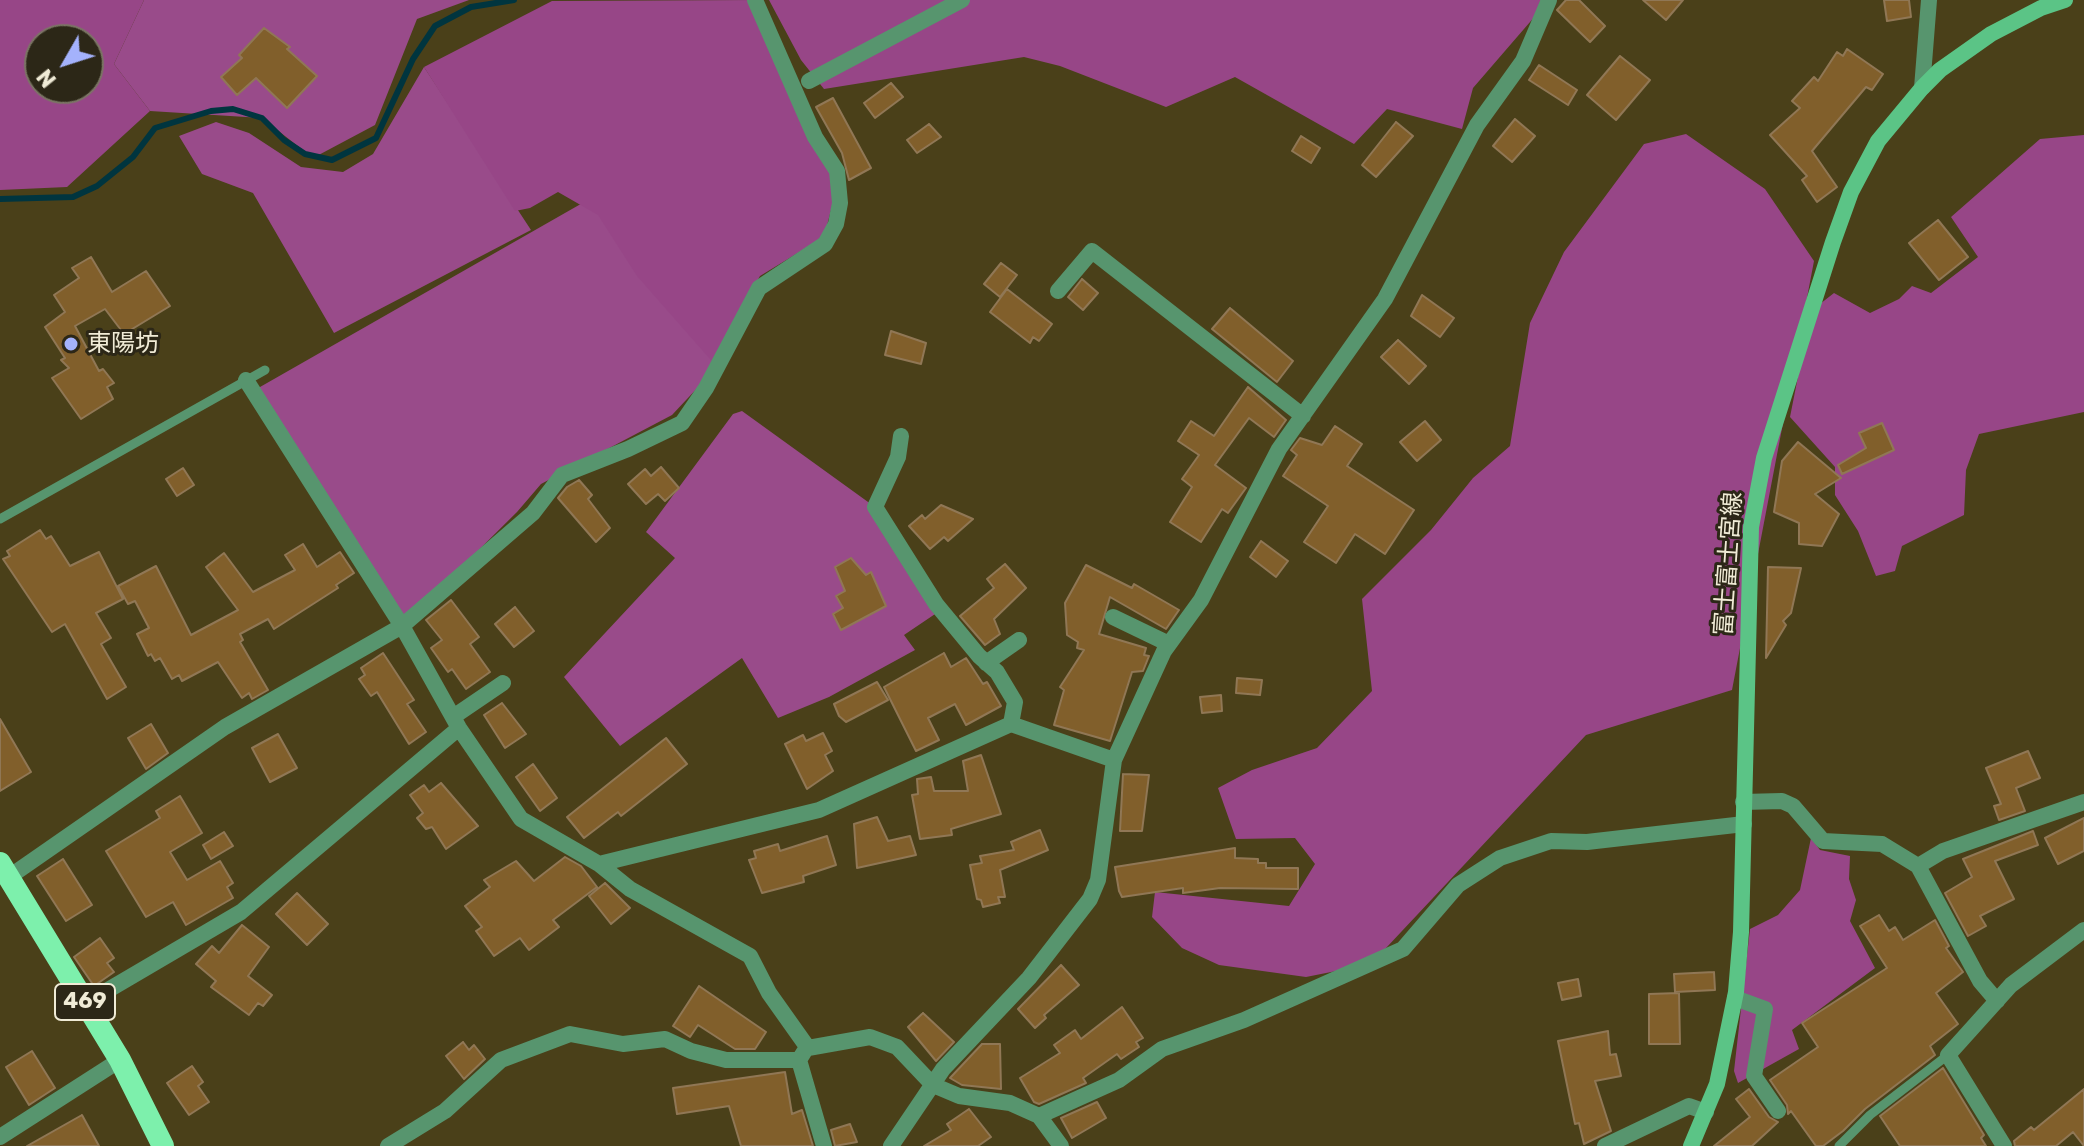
<!DOCTYPE html>
<html>
<head>
<meta charset="utf-8">
<style>
	body { margin:0 }
	#map { position:relative; width:2084px; height:1146px; overflow:hidden; background:#4a4019; font-family:Rubik,sans-serif }
	canvas { display:block }
	.north { position:absolute; left:24px; top:24px; width:80px; height:80px; box-sizing:border-box; background:#2c2717; border:2px solid #7a7563; border-radius:50%; rotate:231deg; font-size:22px; font-weight:700; line-height:32px; text-align:center; color:#f0ebd6 }
	.north::after { content:''; display:block; margin:auto; width:28px; height:36px; background:#a4b2fc; clip-path:polygon(50% 0,100% 100%,50% 72%,0 100%) }
</style>
</head>
<body>
<div id="map">
<canvas width="2084" height="1146"></canvas>
<div class="north">N</div>
</div>
<script>
const ctx = document.querySelector('canvas').getContext('2d');
ctx.lineJoin = 'round';
function fillPath(path, color) { ctx.fillStyle = color; ctx.fill(path, 'evenodd'); }
const shape = rows => new Path2D(rows.map(r => 'M' + r).join(''));
function trace(path, color, width, dash) { ctx.strokeStyle = color; ctx.lineWidth = width; ctx.lineCap = dash ? 'butt' : 'round'; ctx.setLineDash(dash || []); ctx.stroke(path); }
function label(font, color, halo, rows, align = 'center') {
  ctx.font = font + ' Rubik,"Noto Sans JP",sans-serif'; ctx.lineWidth = 6; ctx.setLineDash([]); ctx.textBaseline = 'middle'; ctx.strokeStyle = halo; ctx.fillStyle = color; for (const [text, x, y, turn = 0] of rows) {
    ctx.save(); ctx.translate(x, y); ctx.rotate((+turn || 0) * Math.PI / 180); ctx.textAlign = isNaN(turn) ? turn : align; if (halo) ctx.strokeText(text, 0, 0); ctx.fillText(text, 0, 0); ctx.restore();
  }
}
const green = shape([
	[144,0,469,0,417,19,375,125,313,158,262,118,150,111,114,64],
	[424,67,531,230,334,333,253,193,202,174,179,136,216,122,249,133,301,167,343,172,373,154],
	[593,197,717,367,672,415,541,484,517,512,402,626,253,391],
	[742,411,875,507,941,610,904,635,915,650,829,697,778,718,742,658,620,746,564,677,675,558,646,532,733,414]
]);
const forest = shape([
	[0,0,144,0,114,64,150,111,67,187,0,190],
	[40,40,88,40,88,88,40,88],
	[755,0,838,183,824,237,760,276,733,325,717,367,637,276,598,215,558,192,530,208,515,211,424,67,552,1],
	[769,0,1549,0,1473,88,1462,129,1387,109,1354,144,1235,77,1166,107,1060,66,1024,57,824,89,801,60],
	[1686,134,1765,189,1814,261,1732,690,1586,735,1371,964,1306,977,1219,965,1182,948,1152,917,1155,892,1289,906,1315,864,1295,838,1236,839,1218,788,1252,770,1317,748,1372,691,1362,599,1431,530,1473,478,1510,446,1530,323,1564,252,1644,144],
	[2084,135,2084,412,1979,434,1966,470,1964,515,1902,546,1895,571,1876,576,1858,531,1835,495,1835,467,1790,417,1811,311,1834,293,1870,313,1899,299,1912,286,1931,293,1978,257,1951,217,2040,139],
	[1811,838,1820,850,1850,856,1849,879,1856,900,1850,921,1875,968,1792,1030,1799,1049,1738,1083,1734,1071,1750,929,1778,915,1800,890]
]);
const stream = shape([
	[0,199,73,197,97,186,133,157,155,128,211,111,233,109,262,118,284,140,305,154,332,160,376,138,413,59,435,26,471,7,514,0]
]);
const building = shape([
	[1566,0,1579,0,1605,26,1590,42,1557,10,1566,0],
	[1643,0,1683,0,1666,20,1643,0],
	[1884,0,1909,0,1911,17,1887,21,1884,0],
	[264,28,290,47,287,49,317,76,287,108,256,78,237,95,221,77,242,58,239,55,264,28],
	[1847,49,1883,74,1872,90,1866,87,1812,151,1837,187,1817,202,1802,180,1807,176,1770,135,1800,108,1792,101,1814,77,1818,81,1837,52,1843,56,1847,49],
	[1620,56,1650,80,1616,120,1587,95,1620,56],
	[1539,65,1577,90,1568,105,1529,80,1539,65],
	[891,83,903,97,875,118,864,103,891,83],
	[833,98,871,168,849,180,842,153,816,107,833,98],
	[1515,119,1535,136,1512,162,1493,146,1515,119],
	[1396,122,1413,136,1376,177,1362,165,1396,122],
	[929,124,941,137,917,153,907,140,929,124],
	[1301,136,1320,148,1311,163,1292,151,1301,136],
	[1938,220,1968,257,1939,280,1909,243,1938,220],
	[91,257,112,292,146,271,170,306,124,334,105,309,75,326,99,371,103,369,114,383,107,387,113,399,81,419,52,378,69,368,61,360,65,358,45,327,65,312,54,295,79,278,72,268,91,257],
	[1001,263,1017,275,1000,297,984,284,1001,263],
	[1082,279,1098,293,1083,310,1068,297,1082,279],
	[1007,289,1052,324,1039,341,1033,337,1030,343,990,312,1007,289],
	[1422,295,1454,318,1440,337,1411,316,1422,295],
	[1230,308,1293,361,1277,382,1212,329,1230,308],
	[891,331,926,343,921,364,885,355,891,331],
	[1398,340,1426,366,1409,384,1381,357,1398,340],
	[1248,387,1286,420,1274,437,1249,418,1215,465,1246,488,1228,513,1222,509,1201,542,1170,522,1192,487,1182,479,1199,455,1178,441,1191,421,1214,436,1248,387],
	[1425,421,1441,440,1417,461,1400,442,1425,421],
	[1882,423,1894,450,1842,474,1838,465,1866,448,1859,433,1882,423],
	[1335,426,1362,444,1347,466,1414,510,1385,554,1355,534,1336,563,1304,542,1328,506,1283,476,1297,455,1291,450,1300,438,1322,445,1335,426],
	[1798,442,1841,478,1815,494,1839,514,1822,546,1799,544,1799,523,1774,512,1782,461,1798,442],
	[661,467,679,488,665,501,658,494,646,504,628,484,645,469,651,476,661,467],
	[183,468,194,485,177,496,166,479,183,468],
	[579,480,592,495,588,499,610,528,596,542,558,498,567,487,579,480],
	[941,505,973,519,948,541,944,537,930,549,909,526,922,515,925,519,941,505],
	[40,530,46,539,51,536,70,566,99,552,123,599,96,613,111,638,101,644,126,687,107,699,65,624,52,632,3,559,10,556,7,551,40,530],
	[1261,541,1288,561,1276,577,1250,557,1261,541],
	[303,544,317,567,340,552,354,573,336,585,338,588,274,629,268,619,240,634,243,640,240,642,268,690,252,699,249,693,242,698,218,662,182,681,179,675,172,679,160,658,155,661,151,654,148,656,137,634,149,628,135,601,128,604,118,586,156,566,191,635,238,610,206,567,224,553,253,592,295,570,285,555,303,544],
	[851,558,866,575,871,572,886,606,841,630,833,614,843,608,836,596,845,591,835,567,851,558],
	[1005,564,1026,588,994,619,1000,634,985,645,960,616,994,588,987,579,1005,564],
	[1086,565,1132,588,1134,584,1179,610,1166,629,1110,597,1099,634,1146,648,1144,655,1149,656,1143,671,1132,672,1110,741,1054,725,1064,690,1060,687,1084,650,1077,648,1078,642,1067,635,1065,603,1086,565],
	[1768,567,1801,568,1791,613,1783,621,1786,625,1766,658,1768,567],
	[451,600,479,637,470,644,490,672,466,689,452,669,448,672,431,648,442,640,426,620,451,600],
	[515,607,534,631,514,647,495,624,515,607],
	[383,653,414,700,407,704,426,732,409,744,377,692,371,696,359,679,365,675,361,668,383,653],
	[944,653,951,667,966,658,983,684,987,682,1001,706,966,725,955,704,928,718,939,740,916,751,884,687,944,653],
	[1237,678,1262,680,1260,695,1236,693,1237,678],
	[877,682,888,700,846,722,839,716,834,704,877,682],
	[1221,695,1222,711,1202,713,1200,697,1221,695],
	[502,703,526,734,505,748,484,715,502,703],
	[0,719,31,772,0,791,0,719],
	[151,724,168,753,146,769,128,738,151,724],
	[823,733,832,751,825,755,833,771,807,789,785,744,803,735,806,741,823,733],
	[278,734,297,768,270,782,252,748,278,734],
	[666,738,687,764,621,816,618,812,584,838,567,817,666,738],
	[2028,751,2040,778,2016,788,2025,811,1999,820,1994,806,2001,804,1986,768,2028,751],
	[981,755,1001,814,951,829,952,835,920,839,912,795,918,794,917,779,931,777,934,791,968,791,963,761,981,755],
	[533,764,557,798,540,811,516,777,533,764],
	[1123,774,1149,775,1142,831,1120,831,1123,774],
	[441,783,478,826,446,849,432,827,426,829,417,818,423,813,410,795,424,785,429,792,441,783],
	[180,796,202,833,170,852,187,880,220,861,233,883,227,887,233,898,186,925,173,902,146,917,106,851,160,818,156,811,180,796],
	[877,817,888,841,910,836,916,855,857,868,854,824,877,817],
	[2084,818,2084,851,2058,864,2045,838,2084,818],
	[1040,830,1048,850,1000,870,1005,897,998,897,1000,903,983,907,981,900,977,899,970,865,982,863,980,856,1014,850,1011,842,1040,830],
	[2033,831,2038,845,1995,861,2014,899,1980,916,1986,926,1968,936,1945,893,1972,877,1963,859,2033,831],
	[224,832,233,846,211,859,203,845,224,832],
	[827,836,836,865,803,876,804,882,762,893,749,860,756,858,754,851,778,844,780,851,827,836],
	[1235,848,1235,858,1258,859,1258,863,1266,863,1266,868,1298,868,1298,889,1220,888,1183,893,1183,888,1122,897,1119,891,1115,867,1235,848],
	[565,857,581,866,597,887,553,920,559,927,529,950,520,938,494,956,476,931,482,927,465,906,490,887,484,880,516,861,534,881,565,857],
	[63,859,92,905,66,921,37,876,63,859],
	[605,883,630,908,611,924,589,896,605,883],
	[297,893,328,924,307,945,276,914,297,893],
	[1879,915,1889,931,1895,927,1903,940,1935,920,1949,946,1946,948,1963,972,1936,993,1958,1024,1930,1046,1935,1055,1865,1109,1843,1131,1823,1146,1816,1146,1791,1111,1788,1114,1787,1105,1770,1080,1818,1047,1802,1023,1887,968,1860,926,1879,915],
	[242,925,269,947,248,976,272,995,263,1006,258,1003,249,1015,211,987,216,981,196,964,212,946,219,953,242,925],
	[100,938,114,958,107,963,114,972,94,986,74,957,100,938],
	[1061,965,1079,985,1044,1015,1046,1018,1035,1028,1018,1009,1061,965],
	[1714,972,1715,990,1675,992,1674,974,1714,972],
	[1578,979,1581,996,1562,1000,1558,983,1578,979],
	[699,986,766,1032,755,1049,735,1049,698,1025,690,1037,673,1026,699,986],
	[1679,993,1680,1044,1649,1044,1649,994,1679,993],
	[1122,1007,1143,1038,1136,1042,1139,1047,1121,1059,1117,1054,1083,1078,1086,1083,1039,1104,1034,1102,1020,1078,1060,1053,1054,1045,1075,1030,1081,1039,1122,1007],
	[923,1013,954,1042,936,1061,908,1027,923,1013],
	[1608,1031,1610,1055,1616,1054,1621,1076,1595,1081,1611,1131,1584,1144,1579,1123,1575,1124,1558,1041,1608,1031],
	[463,1042,469,1050,474,1045,485,1059,464,1079,446,1056,463,1042],
	[982,1044,1000,1044,1001,1089,962,1085,950,1078,982,1044],
	[32,1051,55,1088,29,1105,6,1067,32,1051],
	[192,1066,203,1082,198,1086,209,1102,189,1115,167,1083,192,1066],
	[1943,1068,1984,1135,1981,1138,1986,1146,1900,1146,1880,1116,1943,1068],
	[785,1072,792,1114,802,1110,813,1146,741,1146,729,1106,677,1114,673,1088,785,1072],
	[1749,1089,1769,1117,1778,1122,1752,1146,1714,1146,1750,1117,1736,1099,1749,1089],
	[2084,1089,2084,1146,2073,1132,2056,1146,2015,1146,2014,1141,2031,1127,2034,1130,2084,1089],
	[1097,1102,1106,1118,1072,1138,1061,1118,1097,1102],
	[969,1109,991,1137,978,1146,924,1146,951,1130,947,1124,969,1109],
	[82,1115,99,1146,27,1146,82,1115],
	[850,1124,857,1142,835,1146,831,1130,850,1124]
]);
const service = shape([
	[0,519,265,370],
	[1839,1146,1870,1115,1948,1055]
]);
const minor = shape([
	[809,81,962,0],
	[1922,88,1929,0],
	[1058,291,1092,251,1303,416],
	[246,380,402,626,459,728,521,819,599,864,630,889,750,956,769,993,808,1048,870,1037,897,1047,933,1085,959,1096,1010,1103,1039,1116,1061,1146],
	[901,436,898,457,875,507,936,604,979,656,997,672,1015,702,1011,724],
	[1113,617,1169,644],
	[986,663,1019,640],
	[453,717,503,683],
	[1743,802,1782,801,1793,806,1823,841,1882,844,1918,866,1980,981,1997,1001],
	[599,864,819,810,1011,724,1114,760],
	[1918,866,1943,851,2084,802],
	[9,877,225,727,402,626,533,513,562,475,628,449,682,423,706,388,759,288,825,244,836,224,840,203,837,171,815,137,755,0],
	[1735,998,1765,1009,1754,1076,1778,1111],
	[86,1003,241,912,459,728],
	[804,1052,799,1060,824,1146],
	[1039,1116,1119,1080,1162,1049,1244,1020,1403,949,1458,885,1500,858,1551,841,1587,842,1744,824],
	[0,1137,120,1060],
	[388,1146,445,1111,501,1060,570,1034,623,1044,665,1039,691,1051,726,1060,799,1060],
	[891,1146,943,1069,1029,978,1090,899,1098,880,1114,760,1164,651,1201,600,1279,449,1385,299,1477,125,1523,61,1549,0],
	[1605,1146,1689,1106,1706,1112],
	[2004,1146,1948,1055,2011,985,2084,930]
]);
const secondary = shape([
	[1691,1146,1717,1084,1736,992,1741,932,1751,527,1764,458,1833,242,1851,192,1878,141,1922,88,1940,70,1991,34,2041,8,2065,0]
]);
const trunk = shape([
	[0,863,120,1060,163,1146]
]);
const markers = [
	[71,344,8,"#a4b2fc"]
];
const shields = [
	[85,1002,60]
];
const shieldNames = [
	["469",85,1002]
];
const poiNames = [
	["東陽坊",87,344]
];
const streetNames = [
	["富士富士宮線",1729,564,-86]
];
fillPath(green, '#994b8a');
fillPath(forest, '#974687');
trace(stream, '#00353f', 6);
fillPath(building, '#815f2b');
trace(building, '#907755', 2);
trace(service, '#57956e', 9);
trace(minor, '#57956e', 16);
trace(secondary, '#5bc486', 16);
trace(trunk, '#7df0ac', 22);
for (const [x, y, r, color] of markers) { const dot = new Path2D(); dot.arc(x, y, r, 0, 2 * Math.PI); ctx.fillStyle = color; ctx.fill(dot); trace(dot, '#2c2717', 3); }
for (const [x, y, w] of shields) { const box = new Path2D(); box.roundRect(x - w / 2, y - 18, w, 36, 6); ctx.fillStyle = '#2c2717'; ctx.fill(box); trace(box, '#f0ebd6', 2); }
label('bold 22px', '#f0ebd6', null, shieldNames);
label('24px', '#f0ebd6', '#2c2717', poiNames, 'left');
label('24px', '#f0ebd6', '#2c2717', streetNames);
</script>
</body>
</html>
